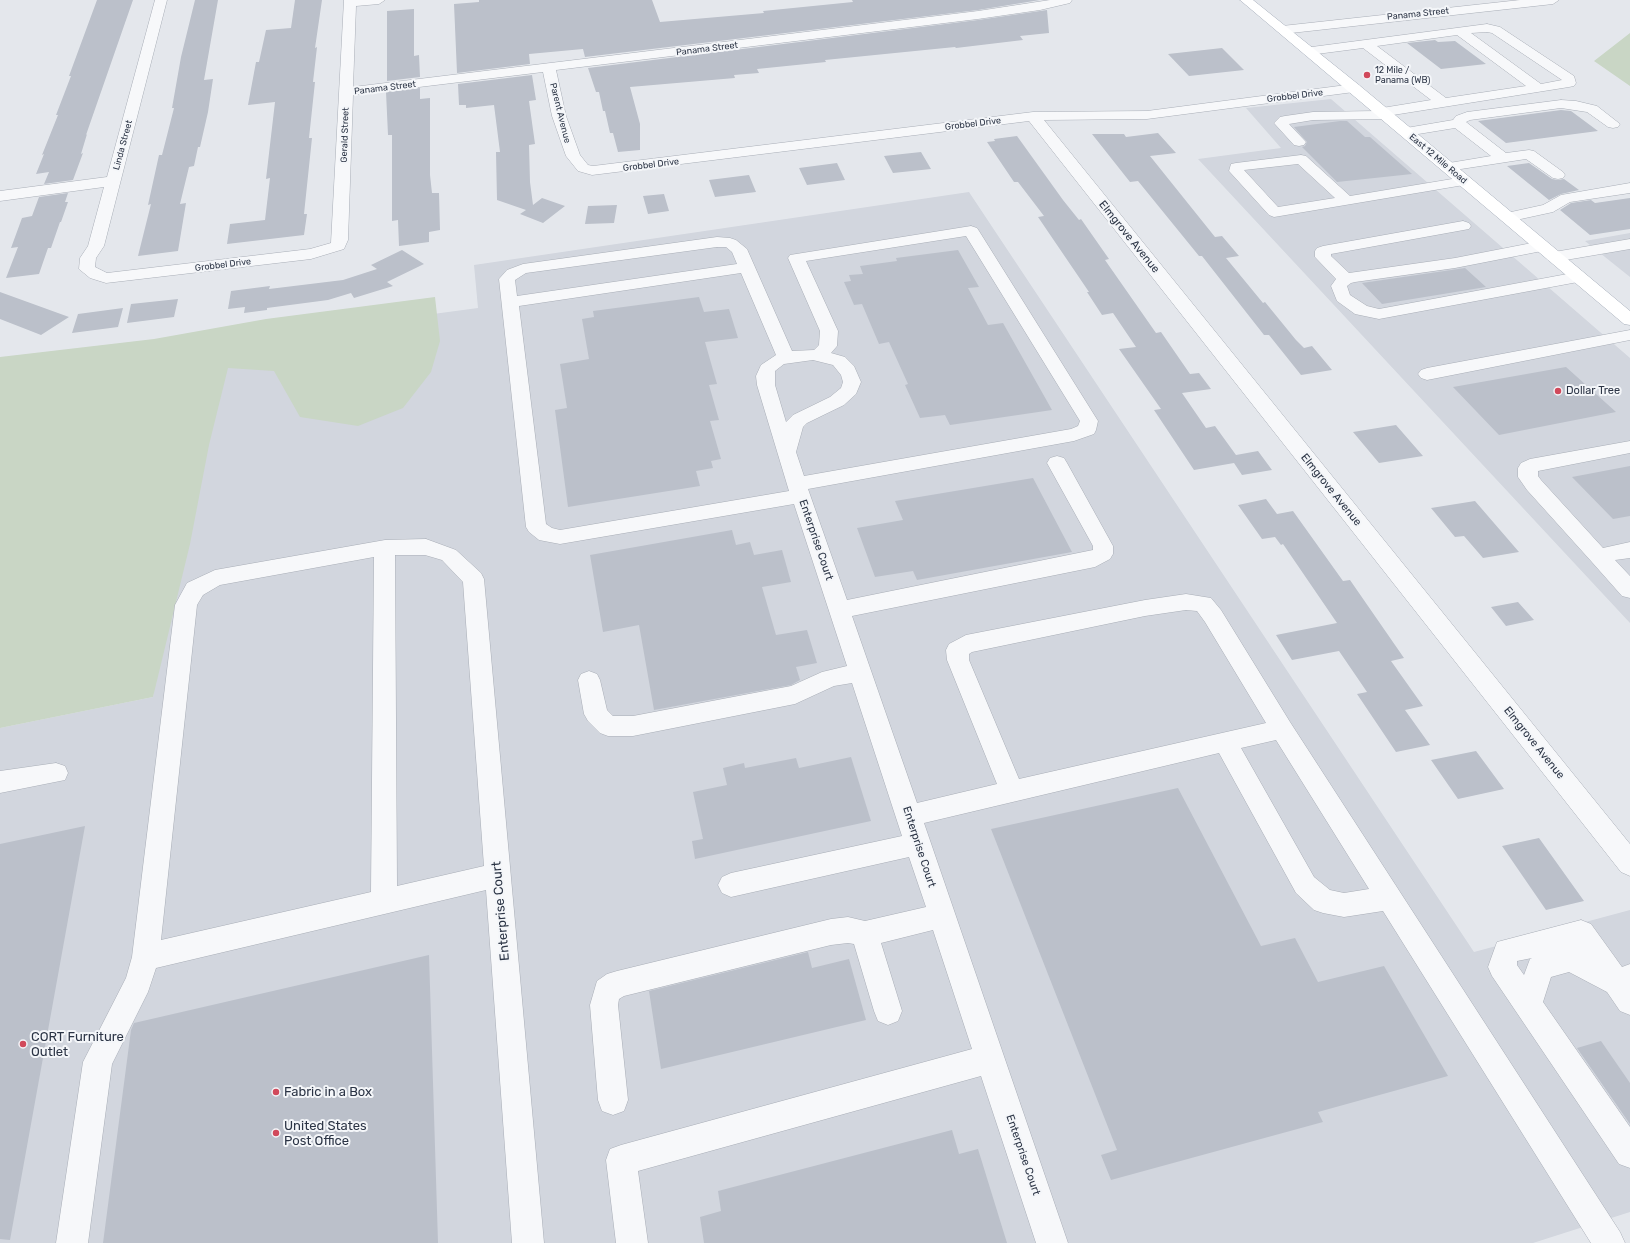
<!DOCTYPE html>
<html>
<head>
<meta charset="utf-8">
<style>
	body { margin:0 }
	canvas { display:block; background:#e4e7ec }
</style>
</head>
<body>
<canvas width="1630" height="1243"></canvas>
<script>
const ctx = document.querySelector('canvas').getContext('2d');
ctx.lineJoin = 'round';
function fillPath(path, color) { ctx.fillStyle = color; ctx.fill(path, 'evenodd'); }
const shape = rows => new Path2D(rows.map(r => 'M' + r).join(''));
function trace(path, color, width, dash) { ctx.strokeStyle = color; ctx.lineWidth = width; ctx.lineCap = dash ? 'butt' : 'round'; ctx.setLineDash(dash || []); ctx.stroke(path); }
function label(font, color, halo, rows, align = 'center') {
  ctx.font = font + ' Rubik,sans-serif'; ctx.lineWidth = 4; ctx.setLineDash([]); ctx.textBaseline = 'middle'; ctx.strokeStyle = halo; ctx.fillStyle = color; for (const [text, x, y, turn = 0] of rows) {
    ctx.save(); ctx.translate(x, y); ctx.rotate((+turn || 0) * Math.PI / 180); ctx.textAlign = isNaN(turn) ? turn : align; if (halo) ctx.strokeText(text, 0, 0); ctx.fillText(text, 0, 0); ctx.restore();
  }
}
const built = shape([
	[1331,99,1630,358,1630,623,1198,159,1281,148,1246,108],
	[969,192,1474,952,1630,910,1630,1212,1533,1243,0,1243,0,728,153,697,209,344,478,308,474,265],
	[1630,233,1630,277,1585,241]
]);
const green = shape([
	[1630,33,1630,86,1594,61],
	[435,297,440,341,431,372,403,408,358,426,300,417,274,371,228,368,209,445,190,544,153,697,0,728,0,357,154,339,266,319]
]);
const building = shape([
	[97,0,133,0,86,135,87,134,81,154,83,153,73,180,44,184,49,172,36,174,44,154,42,155,58,115,56,115,71,76,69,76],
	[195,0,218,0,204,80,213,79,208,112,200,147,198,147,194,166,189,167,180,204,186,203,178,251,138,256,151,204,148,205,159,155,162,155,174,108,172,108,181,57],
	[295,0,322,0,315,48,317,47,313,82,315,82,309,138,312,138,304,214,307,214,304,235,227,244,230,224,265,220,270,178,266,179,275,102,248,105,256,62,259,62,266,30,291,28],
	[479,0,652,0,660,22,764,13,763,11,853,2,852,0,1040,0,978,10,585,57,583,49,529,54,530,64,457,73,454,4,479,2],
	[414,9,414,56,419,55,420,77,387,81,387,11],
	[1047,10,1049,33,1020,36,1023,40,956,48,955,47,825,60,826,62,757,69,759,73,734,75,735,78,630,87,640,124,640,150,618,152,613,133,610,133,605,111,603,111,599,92,596,92,588,68,978,20],
	[1435,40,1438,42,1455,41,1486,64,1441,69,1407,43],
	[1222,48,1244,70,1189,76,1168,54],
	[532,75,536,100,529,101,535,144,529,145,530,182,533,205,542,198,565,206,543,223,520,214,526,210,497,200,496,152,500,152,494,105,466,108,466,105,459,105,458,84],
	[420,88,420,99,430,98,430,175,432,193,439,193,440,230,429,232,429,242,399,246,398,220,392,221,392,135,388,135,386,92],
	[1561,110,1571,111,1598,131,1506,143,1478,121],
	[1340,121,1347,121,1365,137,1370,137,1412,174,1337,182,1302,147,1305,146,1307,142,1294,127],
	[1158,133,1176,153,1150,156,1215,237,1222,236,1239,256,1226,258,1263,303,1265,302,1296,340,1304,348,1312,346,1332,370,1301,375,1269,335,1264,335,1202,256,1199,256,1138,181,1130,182,1092,134,1124,134,1126,137],
	[1017,136,1063,200,1079,220,1081,219,1109,259,1105,260,1156,333,1161,332,1190,374,1199,373,1211,389,1182,393,1206,428,1215,426,1236,455,1258,451,1272,470,1242,475,1234,463,1194,470,1154,410,1161,409,1119,349,1136,347,1113,313,1102,315,1087,292,1089,292,1038,217,1044,216,1018,182,1014,182,987,142,995,141,994,139],
	[921,152,931,169,893,173,884,156],
	[837,163,845,180,807,185,799,168],
	[1529,163,1552,179,1558,180,1564,179,1579,190,1561,194,1549,200,1507,166],
	[749,175,756,192,715,197,709,180],
	[68,193,65,202,68,202,61,222,60,222,51,248,48,248,39,274,6,278,18,247,11,248,22,218,32,216,39,197],
	[664,194,669,211,648,214,643,196],
	[1630,198,1630,229,1590,235,1560,210,1571,203,1591,200,1595,203],
	[617,205,614,223,585,224,588,206],
	[402,250,424,264,387,282,393,286,354,298,351,293,328,300,267,308,267,310,244,313,245,307,228,309,231,291,270,286,269,289,343,280,377,269,371,265],
	[958,250,979,287,968,288,988,325,1003,323,1052,410,950,425,945,415,920,418,905,385,908,384,889,342,879,344,862,304,854,305,844,282,851,281,849,275,863,274,860,266,897,261,896,258],
	[1465,268,1486,287,1382,304,1362,283],
	[0,292,69,317,41,335,0,319],
	[699,297,704,312,729,309,738,338,705,342,717,384,709,385,719,420,710,421,721,459,711,461,713,468,696,471,700,486,568,507,555,410,567,408,560,364,589,359,582,319,594,317,593,311],
	[178,299,174,317,127,323,131,304],
	[123,308,118,327,72,333,78,314],
	[1566,367,1616,412,1499,435,1453,387],
	[1396,425,1423,456,1379,463,1353,432],
	[1630,466,1630,516,1613,519,1572,477],
	[1033,478,1072,552,917,580,913,571,875,577,857,528,903,520,895,501],
	[1266,499,1277,514,1293,511,1343,581,1350,580,1404,658,1391,661,1423,706,1405,710,1430,745,1396,752,1357,694,1367,692,1339,651,1292,660,1276,635,1337,623,1283,544,1281,545,1275,537,1262,539,1238,505],
	[1475,501,1519,552,1483,558,1464,536,1455,537,1431,508],
	[732,530,736,545,750,542,754,555,782,550,791,582,762,587,776,635,807,630,817,663,796,667,800,680,791,685,654,710,639,625,603,632,590,555],
	[1518,602,1534,620,1506,626,1491,607],
	[1476,751,1504,789,1458,799,1431,760],
	[851,757,871,821,695,859,692,841,703,839,693,792,727,785,723,768,744,763,745,768,796,758,799,768],
	[1178,788,1261,946,1295,938,1318,982,1384,966,1448,1076,1318,1112,1323,1122,1111,1180,1101,1155,1117,1150,991,829],
	[85,826,10,1240,0,1239,0,844],
	[1539,838,1584,901,1546,910,1502,846],
	[808,952,812,968,849,959,866,1020,661,1069,649,991],
	[429,955,438,1243,103,1243,131,1030,134,1023],
	[1601,1041,1630,1083,1630,1124,1577,1048],
	[952,1130,959,1154,978,1149,1007,1243,704,1243,700,1217,721,1211,718,1191]
]);
const minor = shape([
	[155,0,167,0,104,246,96,258,95,267,107,273,310,249,331,243,344,0,385,0,379,4,356,6,353,87,978,11,1050,0,1072,0,1070,3,1040,10,978,19,556,70,566,116,580,155,588,165,593,166,1033,112,1147,111,1354,84,1359,85,1361,88,1359,91,1354,92,1147,119,1044,120,1630,844,1630,876,1621,872,1029,121,592,175,578,171,566,156,552,116,543,72,353,95,348,240,344,249,311,259,106,283,90,278,79,269,80,258,88,246,104,187,0,201,0,191,107,177,155,0],
	[1520,0,1559,0,1553,4,1282,34,1276,30,1282,26,1520,0],
	[1487,24,1500,27,1574,76,1576,83,1574,86,1569,87,1393,115,1391,118,1386,119,1313,120,1289,124,1306,142,1304,145,1299,146,1294,145,1274,123,1280,117,1285,116,1313,112,1376,111,1382,108,1431,100,1363,48,1309,55,1304,54,1303,51,1304,48,1487,24],
	[1487,32,1492,33,1562,80,1541,84,1471,33,1487,32],
	[1457,35,1526,86,1446,98,1377,46,1457,35],
	[1561,100,1576,101,1597,106,1620,124,1618,127,1613,128,1608,127,1587,112,1561,108,1470,120,1466,122,1506,153,1529,150,1534,151,1563,172,1565,175,1563,178,1558,179,1553,178,1526,159,1448,171,1443,170,1441,167,1443,164,1491,156,1455,128,1406,136,1401,135,1399,132,1401,129,1406,128,1453,120,1456,116,1467,112,1561,100],
	[1301,155,1306,156,1350,196,1464,177,1469,178,1471,181,1469,184,1464,185,1274,217,1269,215,1229,171,1231,164,1236,163,1301,155],
	[1298,164,1335,198,1278,207,1244,170,1298,164],
	[1630,183,1630,193,1570,202,1553,212,1507,222,1502,220,1499,217,1502,214,1543,205,1561,195,1630,183],
	[1463,221,1469,223,1471,226,1469,229,1331,254,1331,256,1349,273,1455,258,1542,241,1548,243,1550,246,1548,249,1542,251,1455,268,1355,282,1351,283,1347,286,1350,295,1367,306,1379,309,1578,272,1584,274,1586,277,1584,280,1578,282,1379,319,1355,314,1337,301,1331,286,1336,279,1315,257,1315,251,1317,248,1323,246,1463,221],
	[971,226,977,228,979,231,1098,421,1096,430,1094,434,1074,441,808,489,847,600,1093,550,1093,546,1047,463,1050,458,1057,456,1064,458,1067,463,1113,546,1113,554,1110,559,1095,567,852,616,917,803,997,784,947,660,946,650,949,644,966,635,1145,600,1186,594,1211,598,1221,610,1290,722,1620,1232,1625,1243,1591,1243,1383,911,1344,917,1323,913,1314,910,1296,893,1219,753,924,823,1068,1243,1036,1243,981,1076,638,1171,648,1243,616,1243,606,1160,610,1149,621,1145,972,1049,933,930,881,943,902,1011,898,1021,888,1025,878,1021,874,1011,854,944,848,943,831,945,624,996,619,999,618,1005,628,1100,624,1111,613,1115,602,1111,598,1100,590,1005,597,981,607,974,617,971,831,919,848,917,865,921,926,907,909,857,731,897,722,893,718,885,722,877,731,873,902,836,852,683,834,686,795,704,633,736,608,736,600,733,588,721,584,714,578,680,581,674,589,671,597,674,600,680,607,710,613,716,633,716,791,686,822,672,847,666,794,504,560,544,539,540,529,532,526,527,499,279,507,270,523,264,717,237,730,238,736,240,747,249,792,351,814,350,819,345,820,331,788,258,790,255,971,226],
	[966,236,1080,421,1078,426,1071,429,804,476,796,452,803,427,807,423,844,405,856,394,861,382,854,366,845,357,831,353,837,346,838,331,806,261,966,236],
	[717,247,726,247,732,252,737,264,517,296,515,280,526,273,717,247],
	[741,273,776,355,761,365,756,376,757,385,789,491,560,530,552,528,546,524,519,306,741,273],
	[813,360,833,365,841,375,843,382,841,388,830,397,793,415,786,422,775,385,775,371,784,364,813,360],
	[1186,610,1197,611,1205,622,1266,723,1019,779,969,660,969,654,972,652,1145,616,1186,610],
	[1276,740,1369,889,1344,893,1330,890,1314,877,1241,748,1276,740],
	[1630,239,1630,249,1554,262,1548,260,1546,257,1548,254,1554,252,1630,239],
	[1630,330,1630,340,1427,380,1421,378,1418,374,1421,370,1427,368,1630,330],
	[1630,441,1630,453,1538,471,1538,476,1541,480,1603,548,1630,542,1630,558,1615,560,1630,576,1630,598,1622,596,1591,561,1527,490,1518,477,1518,468,1521,463,1530,459,1630,441],
	[426,539,456,550,481,573,484,579,544,1243,512,1243,486,890,156,968,148,992,112,1064,88,1243,56,1243,83,1062,126,978,132,957,175,605,187,583,215,570,385,540,426,539],
	[395,555,425,555,442,560,463,582,484,866,397,886,395,555],
	[374,557,371,892,161,940,197,605,203,595,220,585,374,557],
	[56,763,65,766,68,773,65,780,0,793,0,771,56,763],
	[1581,920,1591,924,1622,967,1630,964,1630,1015,1620,1011,1607,992,1569,972,1551,977,1543,1002,1630,1127,1630,1168,1619,1164,1492,976,1488,967,1497,942,1581,920],
	[1532,958,1530,959,1524,975,1517,965,1517,961,1532,958]
]);
const major = shape([
	[1240,0,1253,0,1359,85,1630,311,1630,325,1624,324,1240,0]
]);
const markers = [
	[1367,75,4,"#d1495b"],
	[1558,391,4,"#d1495b"],
	[23,1044,4,"#d1495b"],
	[276,1092,4,"#d1495b"],
	[276,1133,4,"#d1495b"]
];
const farStreetnames = [
	["Panama Street",1418,14,-6],
	["Panama Street",707,49,-7],
	["Panama Street",385,88,-7],
	["Grobbel Drive",1295,96,-7],
	["Parent Avenue",560,113,76],
	["Grobbel Drive",973,124,-7],
	["Gerald Street",345,135,-88],
	["Linda Street",123,145,-75],
	["East 12 Mile Road",1438,159,40],
	["Grobbel Drive",651,165,-7],
	["Grobbel Drive",223,265,-7]
];
const farPoinames = [
	["12 Mile /",1375,70],
	["Panama (WB)",1375,80]
];
const streetNames = [
	["Elmgrove Avenue",1129,237,51],
	["Elmgrove Avenue",1331,490,51],
	["Enterprise Court",816,540,71],
	["Elmgrove Avenue",1534,743,51],
	["Enterprise Court",919,847,72],
	["Enterprise Court",1023,1155,71]
];
const poiNames = [
	["Dollar Tree",1566,391]
];
const nearStreetnames = [
	["Enterprise Court",501,911,-95]
];
const nearPoinames = [
	["CORT Furniture",31,1037],
	["Outlet",31,1052],
	["Fabric in a Box",284,1092],
	["United States",284,1126],
	["Post Office",284,1141]
];
fillPath(built, '#d2d6de');
fillPath(green, '#c9d6c5');
fillPath(building, '#bbc0ca');
trace(minor, '#a9aeb7', 1);
trace(major, '#a3abb8', 1);
fillPath(minor, '#f7f8fa');
fillPath(major, '#fff');
for (const [x, y, r, color] of markers) { const dot = new Path2D(); dot.arc(x, y, r, 0, 2 * Math.PI); ctx.fillStyle = color; ctx.fill(dot); trace(dot, '#f4f6f9', 1.5); }
label('9px', '#2b3445', '#f4f6f9', farStreetnames);
label('9px', '#2b3445', '#f4f6f9', farPoinames, 'left');
label('11px', '#2b3445', '#f4f6f9', streetNames);
label('11px', '#2b3445', '#f4f6f9', poiNames, 'left');
label('13px', '#2b3445', '#f4f6f9', nearStreetnames);
label('13px', '#2b3445', '#f4f6f9', nearPoinames, 'left');
</script>
</body>
</html>
